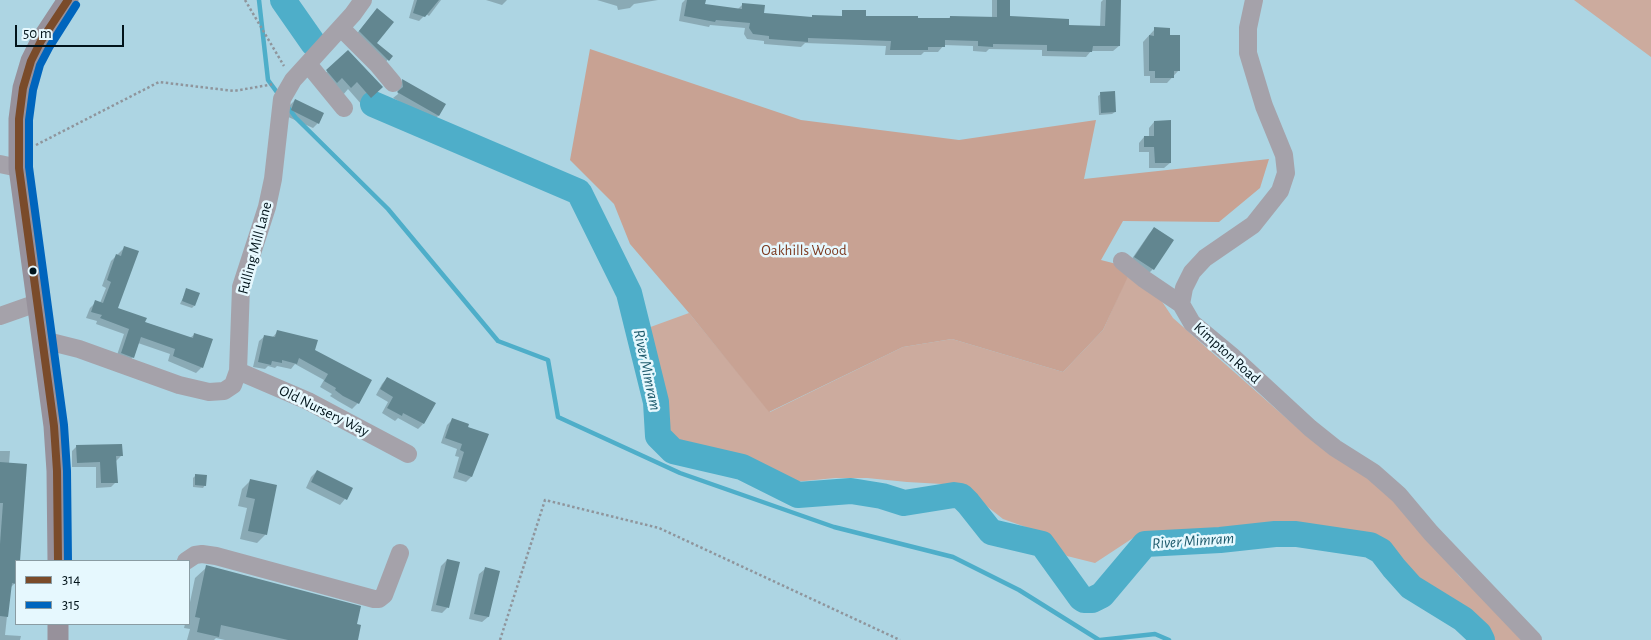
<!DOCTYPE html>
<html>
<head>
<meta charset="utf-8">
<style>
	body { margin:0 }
	#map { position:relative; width:1651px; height:640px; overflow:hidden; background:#add5e3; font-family:"Alegreya Sans",sans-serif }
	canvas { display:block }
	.legend { position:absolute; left:15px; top:560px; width:175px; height:65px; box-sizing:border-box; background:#e6f8fe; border:1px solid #8a9ca3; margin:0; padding:6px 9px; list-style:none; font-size:15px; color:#01131a }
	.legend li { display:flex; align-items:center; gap:10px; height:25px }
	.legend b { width:25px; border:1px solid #8a9ca3 }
	.scale { position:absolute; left:15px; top:25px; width:109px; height:22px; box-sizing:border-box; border:2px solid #01131a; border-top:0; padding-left:6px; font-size:15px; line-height:18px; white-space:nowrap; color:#01131a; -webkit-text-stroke:4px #e6f8fe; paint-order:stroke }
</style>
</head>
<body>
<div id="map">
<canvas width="1651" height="640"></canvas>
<ul class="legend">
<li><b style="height:6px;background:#7a4b2a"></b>314</li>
<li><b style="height:6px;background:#0065bd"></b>315</li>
</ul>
<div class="scale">50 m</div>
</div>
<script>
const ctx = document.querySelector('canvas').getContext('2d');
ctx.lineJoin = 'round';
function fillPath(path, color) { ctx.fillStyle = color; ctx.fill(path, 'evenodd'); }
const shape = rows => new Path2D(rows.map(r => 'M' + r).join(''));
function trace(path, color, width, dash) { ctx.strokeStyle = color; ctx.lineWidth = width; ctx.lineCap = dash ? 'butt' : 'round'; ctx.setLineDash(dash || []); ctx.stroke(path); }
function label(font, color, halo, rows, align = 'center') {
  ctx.font = font + ' "Alegreya Sans",sans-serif'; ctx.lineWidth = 5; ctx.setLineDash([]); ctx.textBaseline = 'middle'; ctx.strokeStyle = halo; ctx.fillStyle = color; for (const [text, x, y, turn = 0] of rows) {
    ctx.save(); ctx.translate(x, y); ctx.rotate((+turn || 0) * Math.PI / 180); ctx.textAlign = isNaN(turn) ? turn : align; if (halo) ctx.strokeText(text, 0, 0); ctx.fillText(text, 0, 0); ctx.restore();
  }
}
const green = shape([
	[1574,0,1651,0,1651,57],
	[1127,277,1142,284,1161,300,1173,318,1310,439,1364,474,1393,498,1460,577,1485,599,1521,640,1491,640,1489,628,1478,618,1452,606,1402,569,1382,546,1359,533,1284,525,1133,538,1095,563,1067,556,1040,532,1003,519,960,485,907,482,867,478,835,478,794,482,752,461,676,444,668,431,661,391,645,329,689,313,770,412,903,347,952,339,1063,372,1103,330]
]);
const forest = shape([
	[590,49,801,120,959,140,1096,120,1084,179,1269,159,1260,188,1219,222,1123,221,1101,260,1132,268,1103,330,1063,372,952,339,903,347,769,412,689,313,630,244,614,204,570,160]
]);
const shadow = shape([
	[414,0,441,0,429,16,426,14,419,21,409,18],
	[486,0,507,0,502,5],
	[597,0,658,0,634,4,630,8,618,10,617,6],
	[685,0,702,0,704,5,737,10,743,4,763,14,810,18,813,16,948,20,950,17,992,18,992,0,1009,0,1008,18,1068,26,1100,27,1101,2,1103,0,1120,0,1119,46,1113,51,1091,51,1086,57,1042,56,1042,50,989,49,986,52,973,51,973,46,944,45,938,52,924,52,921,55,885,55,886,46,805,43,801,47,764,44,764,41,747,39,744,34,745,28,710,25,709,27,679,21,682,3],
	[372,15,375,43,391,56,382,66,354,37],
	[1155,29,1179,70,1167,83,1150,83,1150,76,1144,76,1143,42],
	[348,52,373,95,362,105,348,89,343,95,319,79],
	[403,80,444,105,438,116,433,121,393,98,398,94,397,86],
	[1101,94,1115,112,1112,114,1099,115,1098,96],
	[295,100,318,123,313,128,286,116,289,106],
	[1154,122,1170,163,1164,168,1149,168,1149,152,1139,152,1139,143,1144,137,1149,137,1149,128],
	[1155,228,1172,240,1153,269,1147,275,1129,263,1149,234],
	[125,247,116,309,144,322,190,338,195,334,202,367,196,373,168,361,170,354,138,343,133,357,128,363,116,358,124,334,96,324,97,321,86,318,90,308,96,302,100,303,106,288,102,286,111,261],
	[187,289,194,306,192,308,180,304],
	[278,331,370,381,358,403,352,409,338,401,330,396,332,394,320,387,324,380,295,364,291,369,277,366,275,368,268,366,265,369,253,367,259,341,265,336,272,338],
	[387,378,423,424,418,429,398,418,395,421,382,413,388,402,376,395,382,384],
	[453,419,468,424,471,477,466,482,453,478,459,457,455,456,457,449,441,443,447,425],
	[77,446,121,456,116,461,116,482,111,487,96,488,96,467,72,467,72,451],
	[0,451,10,451,9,464,19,557,19,561,16,561,15,583,10,588,5,635,21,636,20,640,0,640],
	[317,471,345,499,340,505,306,488,311,477],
	[196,475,205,485,203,488,193,487,193,478],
	[250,481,266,534,257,543,240,539,247,508,238,506,242,489],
	[447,560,458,563,447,608,442,613,431,611,441,566],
	[207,567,355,625,356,640,225,640,216,638,214,640,187,640,190,629,184,628,185,624,189,624,189,607,195,578],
	[485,569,488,617,482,622,469,619,479,574]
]);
const stream = shape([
	[259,0,268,80,279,95],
	[287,106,296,118,388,209,498,341,548,360,558,417,680,473,834,527,953,557,1019,590,1099,640],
	[1100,640,1155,634,1169,640]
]);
const river = shape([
	[283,0,313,43],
	[373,104,579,192,629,293,656,402,658,436,673,451,742,467,798,495,851,491,882,496,904,503,954,495,961,496,968,503,991,532,1042,544,1081,598,1084,600,1092,600,1102,595,1145,544,1220,540,1275,534,1296,534,1370,545,1381,551,1394,568,1411,587,1463,619,1479,634,1482,640]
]);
const building = shape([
	[417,0,439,0,425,17,413,13],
	[687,0,706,0,705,4,742,9,742,3,765,5,764,13,812,17,812,15,842,16,842,10,866,10,866,16,918,16,918,18,950,18,950,16,997,17,997,0,1010,0,1010,16,1069,19,1069,25,1105,26,1106,0,1121,0,1120,46,1093,46,1092,52,1047,51,1047,45,993,44,993,47,978,46,978,41,945,40,945,47,928,47,928,50,890,50,891,41,808,38,808,42,769,39,769,36,753,34,749,28,750,23,716,20,715,22,684,16],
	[377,8,394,22,377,43,393,56,389,61,359,31],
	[1154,27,1170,28,1170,35,1180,35,1180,71,1174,71,1174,78,1155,78,1155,71,1149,71,1149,35,1154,36],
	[348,50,383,87,371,98,357,82,351,88,342,78,337,83,326,70],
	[402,79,446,104,439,116,397,92,403,87],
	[1115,91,1116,112,1101,113,1100,92],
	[295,99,324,113,319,124,291,110],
	[1171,120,1171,163,1155,163,1154,147,1144,147,1144,136,1154,136,1154,121],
	[1154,227,1174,240,1154,270,1134,257],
	[124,246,139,251,118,308,147,318,145,322,193,338,194,333,213,339,203,368,173,356,175,349,141,337,134,358,121,353,129,329,100,318,102,315,91,312,95,300,103,303,111,282,107,280,116,254,121,256],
	[186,288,200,293,195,306,182,301],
	[277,330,318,340,315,350,372,380,359,404,343,396,335,390,336,388,324,381,328,374,299,358,297,364,282,360,282,363,272,361,271,365,258,362,264,335,275,337],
	[387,377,436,403,424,424,403,413,402,416,387,408,393,397,380,389],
	[452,418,469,424,468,427,489,434,472,477,458,472,464,452,460,450,462,444,445,438],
	[122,444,123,456,116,456,118,483,101,483,100,462,77,463,76,445],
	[0,462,27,464,20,561,16,561,16,584,12,583,8,617,0,616,0,544,3,503,0,503],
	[317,470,353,488,347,500,311,482],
	[195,474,207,475,206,486,195,485],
	[250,479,277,485,267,535,248,531,255,499,246,497],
	[447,559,460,562,449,608,436,605],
	[206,565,361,606,357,624,361,625,358,640,288,640,221,625,219,637,197,632,200,618,195,617],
	[485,567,500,571,489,617,474,614]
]);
const path = shape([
	[245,0,284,66],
	[36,145,159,82,234,91,274,84],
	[500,640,545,500,659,528,900,640]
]);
const minor = shape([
	[1254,0,1248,28,1248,53,1264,106,1284,155,1286,173,1280,191,1253,225,1205,258,1192,272,1184,288,1181,304,1192,323,1233,357,1310,428,1335,448,1373,472,1399,495,1431,533,1533,640],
	[341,28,378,65,393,83],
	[308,64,344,108],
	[0,164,19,168],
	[1122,261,1144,279,1181,304],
	[0,316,37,303],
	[43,340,79,349,179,385,209,392,224,391,233,385,238,371,241,287,267,207,273,179,282,99,293,80,353,14,363,0],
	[238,371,308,401,408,454],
	[186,561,195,555,202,554,216,556,374,599,379,599,384,595,400,553]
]);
const major = shape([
	[58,561,57,471,54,426,19,168,19,119,23,88,31,61,41,41,68,0],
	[58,624,58,640]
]);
const bus1 = shape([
	[58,561,57,471,54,426,19,168,19,119,23,88,31,61,41,41,68,0]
]);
const bus2 = shape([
	[68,561,67,471,64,425,29,167,29,120,33,90,40,65,50,46,76,5]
]);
const markers = [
	[33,271,4.5,"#01131a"]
];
const streetNames = [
	["Fulling Mill Lane",255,248,-75],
	["Kimpton Road",1227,353,42],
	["Old Nursery Way",324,411,26]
];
const parkNames = [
	["Oakhills Wood",804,250]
];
const waterNames = [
	["River Mimram",647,370,78],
	["River Mimram",1193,541,-4]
];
fillPath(green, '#ccab9e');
fillPath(forest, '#c8a293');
fillPath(shadow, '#0003');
trace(stream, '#4eaec9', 4.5);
trace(river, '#4eaec9', 26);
fillPath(building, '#628690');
trace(path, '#8f959c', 2.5, [2.5, 2.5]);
trace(minor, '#a5a2aa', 18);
trace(major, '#97919b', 21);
trace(bus1, '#7a4b2a', 8);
trace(bus2, '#0065bd', 8);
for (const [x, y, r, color] of markers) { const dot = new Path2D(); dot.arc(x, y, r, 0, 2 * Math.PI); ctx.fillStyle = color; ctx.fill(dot); trace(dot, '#e6f8fe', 2); }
label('15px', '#01131a', '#e6f8fe', streetNames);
label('15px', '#7c391f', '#e6f8fe', parkNames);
label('italic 16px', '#1c596b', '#e6f8fe', waterNames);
</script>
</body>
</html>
